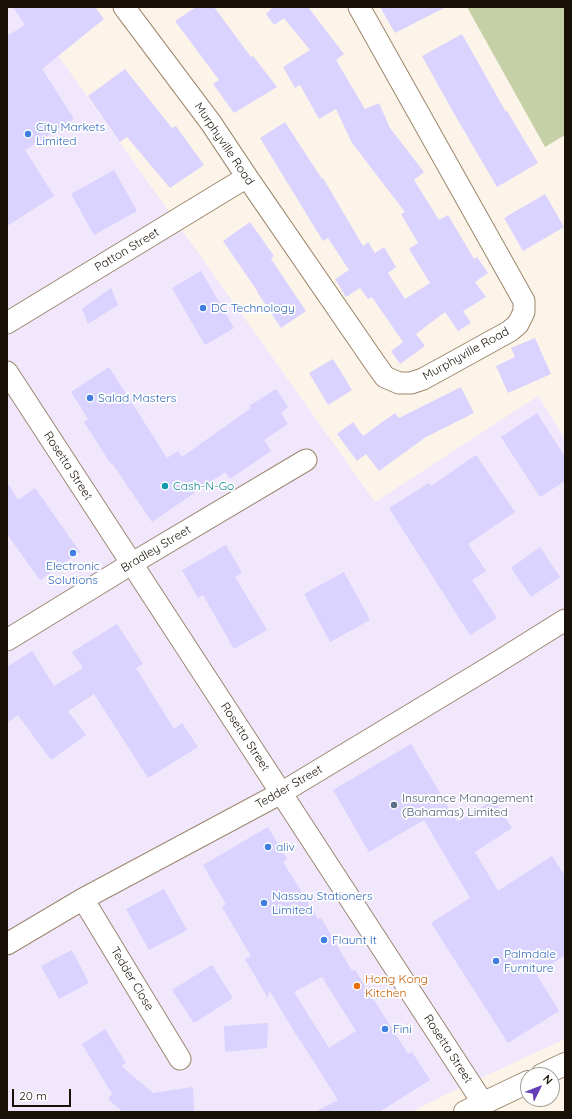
<!DOCTYPE html>
<html>
<head>
<meta charset="utf-8">
<style>
	body { margin:0 }
	#map { position:relative; width:572px; height:1119px; overflow:hidden; background:#fdf4e9; font-family:Quicksand,sans-serif }
	canvas { display:block }
	.frame { position:absolute; inset:0; border:8px solid #191108; pointer-events:none }
	.north { position:absolute; left:520px; top:1067px; width:40px; height:40px; box-sizing:border-box; background:#fff; border:1px solid #a3a09c; border-radius:50%; rotate:47deg; font-size:11px; font-weight:700; line-height:16px; text-align:center; color:#191108 }
	.north::after { content:''; display:block; margin:auto; width:14px; height:18px; background:#653fb7; clip-path:polygon(50% 0,100% 100%,50% 72%,0 100%) }
	.scale { position:absolute; left:12px; top:1089px; width:59px; height:18px; box-sizing:border-box; border:2px solid #191108; border-top:0; padding-left:5px; font-size:12px; line-height:14px; white-space:nowrap; color:#191108; -webkit-text-stroke:3px #fff; paint-order:stroke }
</style>
</head>
<body>
<div id="map">
<canvas width="572" height="1119"></canvas>
<div class="frame"></div>
<div class="north">N</div>
<div class="scale">20 m</div>
</div>
<script>
const ctx = document.querySelector('canvas').getContext('2d');
ctx.lineJoin = 'round';
function fillPath(path, color) { ctx.fillStyle = color; ctx.fill(path, 'evenodd'); }
const shape = rows => new Path2D(rows.map(r => 'M' + r).join(''));
function trace(path, color, width, dash) { ctx.strokeStyle = color; ctx.lineWidth = width; ctx.lineCap = dash ? 'butt' : 'round'; ctx.setLineDash(dash || []); ctx.stroke(path); }
function label(font, color, halo, rows, align = 'center') {
  ctx.font = font + ' Quicksand,sans-serif'; ctx.lineWidth = 3.5; ctx.setLineDash([]); ctx.textBaseline = 'middle'; ctx.strokeStyle = halo; ctx.fillStyle = color; for (const [text, x, y, turn = 0] of rows) {
    ctx.save(); ctx.translate(x, y); ctx.rotate((+turn || 0) * Math.PI / 180); ctx.textAlign = isNaN(turn) ? turn : align; if (halo) ctx.strokeText(text, 0, 0); ctx.fillText(text, 0, 0); ctx.restore();
  }
}
const commercial = shape([
	[7,7,47,7,33,20,375,502,538,396,565,439,565,1039,451,1092,411,1112,7,1112]
]);
const green = shape([
	[467,7,565,7,565,135,545,147]
]);
const building = shape([
	[13,7,95,7,104,19,42,69,74,119,25,150,54,196,7,226,7,36,25,25],
	[196,7,214,7,251,57,253,56,277,87,234,113,213,84,219,80,175,21],
	[273,7,308,7,344,54,336,60,365,109,379,103,390,128,424,172,414,180,439,220,448,215,474,259,477,257,488,273,475,282,486,297,463,311,471,323,458,331,445,312,416,334,425,346,400,364,391,351,403,342,372,297,368,299,360,288,346,297,335,279,349,270,328,238,323,241,260,138,285,122,322,179,323,178,363,246,368,242,375,253,384,247,396,267,388,273,405,299,430,283,409,249,418,243,401,214,405,212,352,143,336,109,319,119,300,85,295,88,283,67,310,50,284,18,274,25,266,14],
	[380,7,446,7,395,33],
	[462,34,506,112,507,111,538,163,497,187,452,110,422,56],
	[125,69,172,128,176,126,204,165,170,188,127,137,120,142,88,96],
	[114,170,137,211,94,235,71,194],
	[545,194,564,227,523,251,504,218],
	[250,222,274,256,271,259,306,311,281,328,257,292,258,292,223,241],
	[201,271,234,328,205,345,172,288],
	[111,288,118,305,88,324,82,309],
	[535,338,551,374,508,393,496,366,515,357,511,348],
	[333,359,352,390,328,405,309,373],
	[109,367,167,458,178,451,182,457,251,408,249,406,276,389,288,407,281,413,288,424,264,440,271,451,230,479,225,472,152,522,112,463,111,464,84,422,88,419,71,392],
	[461,387,474,413,426,437,379,471,366,454,357,461,337,434,353,422,363,436,395,413,399,418],
	[537,413,565,457,565,481,540,497,501,437],
	[476,455,515,512,468,544,486,571,472,580,497,618,470,635,389,508,429,483,431,486],
	[7,482,18,500,35,488,80,552,40,580,7,534],
	[226,545,242,573,235,577,267,630,234,649,203,595,198,598,182,570],
	[540,547,560,577,531,597,511,568],
	[344,572,370,620,330,642,304,594],
	[117,624,143,664,136,668,174,729,182,723,198,747,148,778,94,694,68,711,86,735,51,760,18,715,7,723,7,667,32,651,54,686,83,668,72,652],
	[411,744,457,822,494,800,512,828,475,852,498,891,552,856,565,876,565,955,536,974,559,1011,508,1043,431,923,470,898,424,820,369,852,333,790],
	[268,827,287,859,283,862,318,919,321,918,352,971,355,970,408,1054,412,1052,430,1080,379,1112,315,1112,338,1100,300,1040,300,1041,269,990,268,998,245,959,251,956,222,907,226,904,203,865],
	[322,977,356,1031,329,1048,294,992],
	[164,889,187,930,149,950,126,909],
	[72,950,89,983,59,999,41,966],
	[212,965,233,998,194,1023,172,990],
	[268,1023,267,1048,225,1052,224,1026],
	[105,1029,126,1063,121,1066,153,1093,193,1087,194,1112,123,1112,108,1099,112,1094,82,1044]
]);
const minor = shape([
	[124,7,211,123,247,177,377,366,385,377,399,383,411,383,423,379,510,331,518,324,524,312,524,301,359,7],
	[7,323,247,177],
	[7,372,483,1103],
	[7,640,131,564,306,460],
	[83,899,180,1059],
	[7,944,83,899,281,793,493,665,565,620]
]);
const major = shape([
	[542,1075,565,1064],
	[465,1112,528,1082]
]);
const markers = [
	[28,134,4,"#3f7fe0"],
	[203,308,4,"#3f7fe0"],
	[90,398,4,"#3f7fe0"],
	[165,486,4,"#0f9aa8"],
	[73,553,4,"#3f7fe0"],
	[394,805,4,"#5c6f8a"],
	[268,847,4,"#3f7fe0"],
	[264,903,4,"#3f7fe0"],
	[324,940,4,"#3f7fe0"],
	[496,961,4,"#3f7fe0"],
	[357,986,4,"#e8710a"],
	[385,1029,4,"#3f7fe0"]
];
const shopNames = [
	["City Markets",36,127],
	["Limited",36,141],
	["DC Technology",211,308],
	["Salad Masters",98,398],
	["Electronic",73,566,"center"],
	["Solutions",73,580,"center"],
	["aliv",276,847],
	["Nassau Stationers",272,896],
	["Limited",272,910],
	["Flaunt It",332,940],
	["Palmdale",504,954],
	["Furniture",504,968],
	["Fini",393,1029]
];
const streetNames = [
	["Murphyville Road",224,144,56],
	["Patton Street",127,250,-31],
	["Murphyville Road",466,354,-29],
	["Rosetta Street",68,466,57],
	["Bradley Street",156,549,-31],
	["Rosetta Street",245,737,57],
	["Tedder Street",289,787,-30],
	["Tedder Close",132,979,59],
	["Rosetta Street",448,1049,57]
];
const cultureNames = [
	["Cash-N-Go",173,486]
];
const serviceNames = [
	["Insurance Management",402,798],
	["(Bahamas) Limited",402,812]
];
const foodNames = [
	["Hong Kong",365,979],
	["Kitchen",365,993]
];
fillPath(commercial, '#f0e7fc');
fillPath(green, '#c6d0a7');
fillPath(building, '#dad2ff');
trace(minor, '#9c866c', 23);
trace(major, '#9c866c', 24);
trace(minor, '#fff', 21);
trace(major, '#fff', 22);
for (const [x, y, r, color] of markers) { const dot = new Path2D(); dot.arc(x, y, r, 0, 2 * Math.PI); ctx.fillStyle = color; ctx.fill(dot); trace(dot, '#fff', 1.5); }
label('12px', '#366cbe', '#fff', shopNames, 'left');
label('12px', '#191108', '#fff', streetNames);
label('12px', '#0d838f', '#fff', cultureNames, 'left');
label('12px', '#4e5e75', '#fff', serviceNames, 'left');
label('12px', '#c56008', '#fff', foodNames, 'left');
</script>
</body>
</html>
